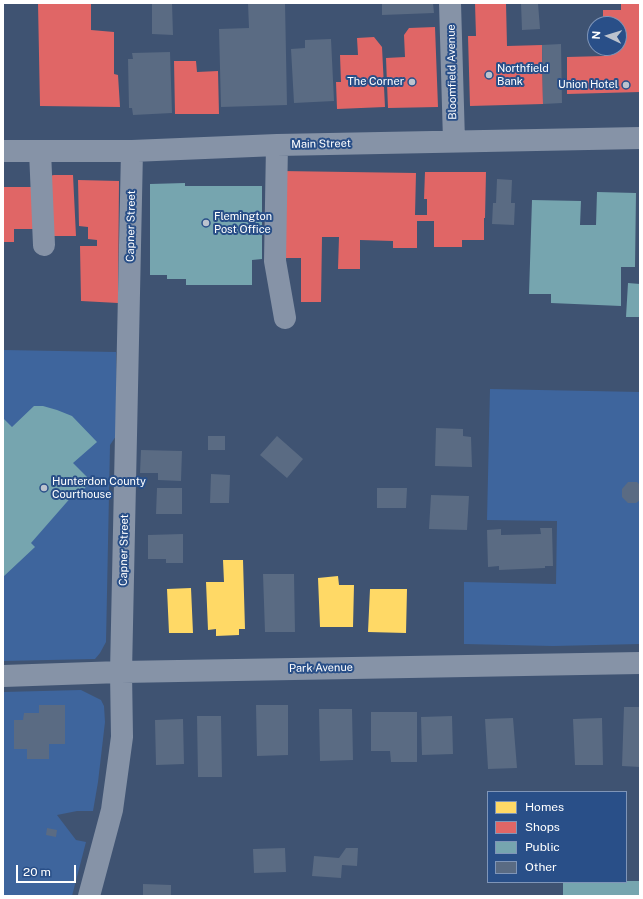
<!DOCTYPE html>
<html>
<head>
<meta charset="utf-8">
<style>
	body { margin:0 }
	#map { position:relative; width:643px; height:899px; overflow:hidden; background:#3f5372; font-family:"Public Sans",sans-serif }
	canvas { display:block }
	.frame { position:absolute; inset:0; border:4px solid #fff; pointer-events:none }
	.legend { position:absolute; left:487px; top:791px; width:140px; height:92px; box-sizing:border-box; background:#294f88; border:1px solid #7f95b8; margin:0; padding:5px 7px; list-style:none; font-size:12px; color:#fff }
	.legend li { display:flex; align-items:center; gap:8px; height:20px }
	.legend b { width:20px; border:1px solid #7f95b8 }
	.north { position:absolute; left:587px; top:16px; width:40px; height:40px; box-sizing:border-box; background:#294f88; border:1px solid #7f95b8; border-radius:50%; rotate:274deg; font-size:11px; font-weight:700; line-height:16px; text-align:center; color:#fff }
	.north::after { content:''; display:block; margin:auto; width:14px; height:18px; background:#bcc3ce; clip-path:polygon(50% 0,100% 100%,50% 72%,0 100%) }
	.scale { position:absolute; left:16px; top:865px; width:60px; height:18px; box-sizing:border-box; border:2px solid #fff; border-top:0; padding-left:5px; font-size:12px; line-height:14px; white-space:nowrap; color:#fff; -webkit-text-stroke:3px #294f88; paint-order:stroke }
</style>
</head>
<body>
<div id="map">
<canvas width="643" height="899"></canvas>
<div class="frame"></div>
<ul class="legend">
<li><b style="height:11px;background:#ffd966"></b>Homes</li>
<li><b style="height:11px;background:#e06666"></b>Shops</li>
<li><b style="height:11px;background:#76a5af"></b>Public</li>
<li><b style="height:11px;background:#5a6b83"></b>Other</li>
</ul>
<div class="north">N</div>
<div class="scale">20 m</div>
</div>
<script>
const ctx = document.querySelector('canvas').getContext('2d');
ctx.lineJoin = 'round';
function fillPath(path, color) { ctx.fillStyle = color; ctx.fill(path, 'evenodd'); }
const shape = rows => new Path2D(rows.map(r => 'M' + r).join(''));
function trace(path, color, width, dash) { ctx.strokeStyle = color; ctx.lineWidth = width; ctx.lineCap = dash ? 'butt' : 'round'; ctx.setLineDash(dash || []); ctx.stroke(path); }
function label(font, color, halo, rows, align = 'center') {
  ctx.font = font + ' "Public Sans",sans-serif'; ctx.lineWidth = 4; ctx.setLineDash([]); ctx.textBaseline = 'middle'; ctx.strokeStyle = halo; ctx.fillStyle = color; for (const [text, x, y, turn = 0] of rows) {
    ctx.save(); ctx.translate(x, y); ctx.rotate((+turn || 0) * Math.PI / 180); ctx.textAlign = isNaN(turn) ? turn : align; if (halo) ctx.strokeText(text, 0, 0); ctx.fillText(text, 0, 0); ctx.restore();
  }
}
const green = shape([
	[3,350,116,352,117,392,116,436,110,445,106,642,100,653,95,659,3,661],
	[490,389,640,392,640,644,553,646,464,644,464,582,556,584,557,521,487,520],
	[81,690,101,700,104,706,105,722,98,782,93,811,77,811,57,815,76,840,86,842,72,896,3,896,3,692]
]);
const homes = shape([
	[223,560,243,560,245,629,239,629,239,635,216,636,216,629,208,630,206,582,224,582],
	[338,576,339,585,354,585,353,627,320,627,318,578],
	[191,588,193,633,169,633,167,589],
	[370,589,407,589,406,633,368,632]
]);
const shops = shape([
	[38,3,103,3,103,4,91,4,91,30,114,32,114,74,118,75,120,107,40,106],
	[475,3,506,3,507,46,542,45,543,104,470,106,468,36,476,36],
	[621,3,640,3,640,92,567,94,567,57,604,56,604,48,619,48,619,24,603,24,603,10,621,10],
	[435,27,438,107,388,108,386,58,405,57,404,35,409,28],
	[374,37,382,47,385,107,337,109,336,82,341,82,340,55,358,55,357,38],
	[174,61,196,61,197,72,218,71,219,114,175,114],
	[281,171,416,173,415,215,427,215,427,199,424,199,425,172,486,172,485,218,484,218,484,240,462,240,462,247,434,247,434,221,417,221,417,248,393,248,393,241,360,240,360,269,338,269,339,237,322,237,321,302,301,302,301,258,280,258],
	[54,175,73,175,76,236,46,236,49,176],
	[78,180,119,181,118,303,81,301,80,246,97,246,97,240,88,239,88,227,79,226],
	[3,187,35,187,35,229,14,229,14,242,3,242]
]);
const public = shape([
	[185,183,185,186,262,186,262,259,252,260,252,285,186,285,186,279,167,279,167,275,150,275,150,184],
	[597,192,636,193,635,267,621,267,621,306,551,303,551,294,529,294,532,200,581,201,580,225,596,225],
	[628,283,640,284,640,317,626,317],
	[34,406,43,406,57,410,72,416,97,442,73,463,91,481,77,497,73,495,31,543,35,547,3,577,3,418,12,427],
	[626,881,640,881,640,896,563,896,563,882,626,882]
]);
const building = shape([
	[152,3,172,3,173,35,152,34],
	[248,3,285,3,287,105,221,107,219,29,249,28],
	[382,3,433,3,434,13,382,15],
	[521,3,538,3,540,29,522,30],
	[331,39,334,101,294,103,291,49,305,48,305,40],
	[561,44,562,103,543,104,542,45],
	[170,52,172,113,133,115,132,108,129,108,128,59,133,59,132,53],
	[497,179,512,180,511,203,515,203,514,225,492,224,493,203,496,203],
	[436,428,463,429,463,436,471,437,472,467,435,466],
	[208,436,225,436,225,450,208,450],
	[277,436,303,459,287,478,260,455],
	[141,450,182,451,181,481,158,480,158,473,140,473],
	[211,474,230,475,229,503,210,503],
	[628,482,637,482,640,485,640,500,636,503,628,503,622,497,622,489],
	[157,488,182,488,182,514,156,514],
	[377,488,407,488,406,508,377,508],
	[431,495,469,496,467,530,429,529],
	[540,528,552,528,553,566,545,566,545,568,499,570,499,566,488,567,487,530,501,529,501,535,541,534],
	[183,534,183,563,166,563,166,559,148,559,148,535],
	[263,574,294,574,295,632,265,632],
	[39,705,65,705,65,744,49,744,49,759,27,759,27,749,14,749,14,720,23,720,24,713,39,713],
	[256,705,288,705,288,755,257,756],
	[624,707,640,707,640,767,622,766],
	[319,709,352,709,353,760,320,761],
	[371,712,417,712,417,762,391,762,390,751,371,751],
	[197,716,221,716,222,777,198,777],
	[452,716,453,754,422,755,421,717],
	[513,718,517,768,488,769,485,719],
	[602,718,603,765,575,765,573,719],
	[183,719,184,764,156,765,155,720],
	[47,828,57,830,56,837,46,835],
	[285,848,286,872,254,873,253,849],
	[346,848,358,848,357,866,342,865,341,878,312,876,314,856,339,858],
	[143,884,171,885,171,896,143,896]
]);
const minor = shape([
	[450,3,454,141],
	[277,145,275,261,285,318],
	[3,151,132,151,277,145,640,138],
	[40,151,44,245],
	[3,676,121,672,640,663],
	[89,896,112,810,122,737,121,672,132,151]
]);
const markers = [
	[489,75,4,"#bcc3ce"],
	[412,82,4,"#bcc3ce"],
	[626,85,4,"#bcc3ce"],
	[206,223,4,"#bcc3ce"],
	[44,488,4,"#bcc3ce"]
];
const poiNames = [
	["Northfield",497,69],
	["Bank",497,82],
	["The Corner",404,82,"right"],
	["Union Hotel",618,85,"right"],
	["Flemington",214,217],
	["Post Office",214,230],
	["Hunterdon County",52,482],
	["Courthouse",52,495]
];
const streetNames = [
	["Bloomfield Avenue",452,72,-91],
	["Main Street",321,144,-1],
	["Capner Street",131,226,-89],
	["Capner Street",124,550,-89],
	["Park Avenue",321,668,-1]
];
fillPath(green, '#3e659d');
fillPath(homes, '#ffd966');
fillPath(shops, '#e06666');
fillPath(public, '#76a5af');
fillPath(building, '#5a6b83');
trace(minor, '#8693a7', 22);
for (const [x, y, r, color] of markers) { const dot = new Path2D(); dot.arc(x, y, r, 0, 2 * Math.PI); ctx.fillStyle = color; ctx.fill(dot); trace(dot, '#294f88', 1.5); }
label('11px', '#fff', '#294f88', poiNames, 'left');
label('11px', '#fff', '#294f88', streetNames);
</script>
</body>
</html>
